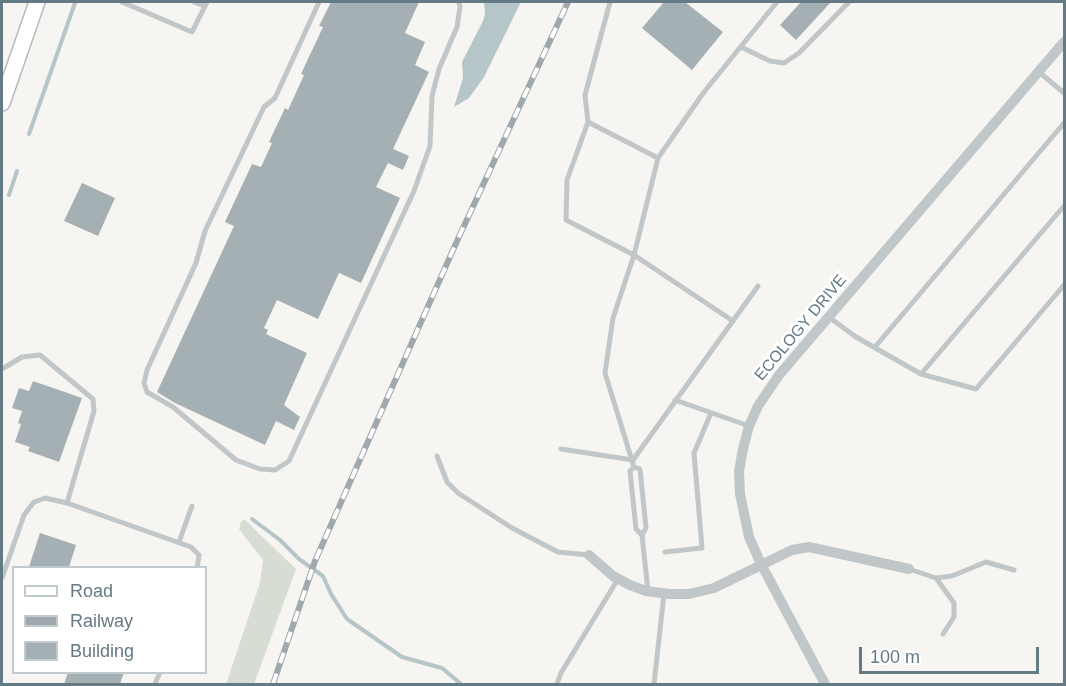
<!DOCTYPE html>
<html>
<head>
<meta charset="utf-8">
<style>
	body { margin:0 }
	#map { position:relative; width:1066px; height:686px; overflow:hidden; background:#f6f5f2; font-family:Helvetica,sans-serif }
	canvas { display:block }
	.frame { position:absolute; inset:0; border:3px solid #647a84; pointer-events:none }
	.legend { position:absolute; left:12px; top:566px; width:195px; height:108px; box-sizing:border-box; background:#fff; border:2px solid #c1cace; margin:0; padding:8px 10px; list-style:none; font-size:18px; color:#647a84 }
	.legend li { display:flex; align-items:center; gap:12px; height:30px }
	.legend b { width:30px; border:2px solid #c1cace }
	.scale { position:absolute; left:859px; top:647px; width:180px; height:27px; box-sizing:border-box; border:3px solid #647a84; border-top:0; padding-left:8px; font-size:18px; line-height:21px; white-space:nowrap; color:#647a84; -webkit-text-stroke:4px #fff; paint-order:stroke }
</style>
</head>
<body>
<div id="map">
<canvas width="1066" height="686"></canvas>
<div class="frame"></div>
<ul class="legend">
<li><b style="height:8px;background:#fff"></b>Road</li>
<li><b style="height:8px;background:#9fa8ac"></b>Railway</li>
<li><b style="height:16px;background:#a5b0b4"></b>Building</li>
</ul>
<div class="scale">100 m</div>
</div>
<script>
const ctx = document.querySelector('canvas').getContext('2d');
ctx.lineJoin = 'round';
function fillPath(path, color) { ctx.fillStyle = color; ctx.fill(path, 'evenodd'); }
const shape = rows => new Path2D(rows.map(r => 'M' + r).join(''));
function trace(path, color, width, dash) { ctx.strokeStyle = color; ctx.lineWidth = width; ctx.lineCap = dash ? 'butt' : 'round'; ctx.setLineDash(dash || []); ctx.stroke(path); }
function label(font, color, halo, rows, align = 'center') {
  ctx.font = font + ' Helvetica,sans-serif'; ctx.lineWidth = 6; ctx.setLineDash([]); ctx.textBaseline = 'middle'; ctx.strokeStyle = halo; ctx.fillStyle = color; for (const [text, x, y, turn = 0] of rows) {
    ctx.save(); ctx.translate(x, y); ctx.rotate((+turn || 0) * Math.PI / 180); ctx.textAlign = isNaN(turn) ? turn : align; if (halo) ctx.strokeText(text, 0, 0); ctx.fillText(text, 0, 0); ctx.restore();
  }
}
const green = shape([
	[244,519,296,569,254,684,226,684,260,583,263,560,239,529,241,522]
]);
const water = shape([
	[484,2,521,2,484,77,469,98,454,107,463,78,462,62,483,21,485,14]
]);
const stream = shape([
	[29,134,75,3],
	[9,195,17,171],
	[252,519,280,540,299,559,323,576,331,594,347,619,402,657,442,668,461,684]
]);
const building = shape([
	[331,2,419,2,405,33,425,42,415,65,429,72,393,149,409,156,403,170,388,163,376,187,400,198,361,283,339,273,318,319,277,300,264,328,268,330,266,334,307,353,284,405,300,417,294,430,276,421,265,445,175,403,157,392,234,226,225,222,252,164,261,167,272,143,269,142,285,108,288,110,304,75,301,74,323,27,319,26],
	[664,2,685,2,723,32,692,70,642,28],
	[801,2,831,2,796,40,780,25],
	[82,183,115,198,98,236,64,221],
	[33,381,82,398,59,462,28,451,30,447,15,442,21,424,18,423,22,411,12,408,19,388,29,391],
	[40,533,76,545,69,567,29,567],
	[68,672,124,672,120,684,64,684]
]);
const lane = shape([
	[122,2,192,32,207,2],
	[194,2,204,6],
	[319,2,275,98,264,107,205,231,196,263,147,370,144,383,147,392,173,407,236,460,260,469,275,470,289,461,414,191,430,146,432,96,439,69,457,27,460,7,459,2],
	[610,2,585,95,588,122,567,180,566,220,634,255,733,321],
	[741,47,770,61,784,63,799,53,849,2],
	[1039,72,1064,93],
	[588,122,658,158],
	[830,318,856,337,921,374,976,389,1064,285],
	[875,347,1064,123],
	[2,369,22,357,40,355,93,399,94,411,67,503],
	[921,374,1064,206],
	[675,400,749,426],
	[561,449,633,460],
	[437,456,447,482,458,493,512,528,558,552,589,555],
	[633,460,758,286],
	[634,467,630,471,636,529,642,535],
	[179,542,192,506],
	[665,552,702,548,694,453,711,413],
	[909,569,936,578,952,576,986,562,1014,570],
	[2,578,24,515,34,502,45,498,67,503,191,547,199,555,197,568],
	[936,578,954,603,954,617,943,634],
	[648,591,642,535,646,528,640,469,634,467,605,373,613,318,634,255,658,158,704,92,777,2],
	[155,684,160,672],
	[557,684,561,673,618,579],
	[654,684,664,594]
]);
const street = shape([
	[589,555,613,576,630,585,646,591,669,594,689,594,714,588,792,550,809,547,909,569],
	[825,684,761,564,749,537,740,494,739,471,743,449,749,426,758,406,779,375,1064,42]
]);
const secondary = shape([
	[2,103,37,2]
]);
const rail = shape([
	[273,684,315,561,457,241,568,2]
]);
const streetNames = [
	["ECOLOGY DRIVE",801,328,-50]
];
fillPath(green, '#d8ddd3');
fillPath(water, '#b6c5c8');
trace(stream, '#b6c5c8', 4);
fillPath(building, '#a5b0b4');
trace(secondary, '#b3babd', 18);
trace(lane, '#c1c6c8', 5);
trace(street, '#c1c6c8', 10);
trace(secondary, '#fff', 15);
trace(rail, '#9fa8ac', 6);
trace(rail, '#fff', 4, [11]);
label('16px', '#647a84', '#fff', streetNames);
</script>
</body>
</html>
